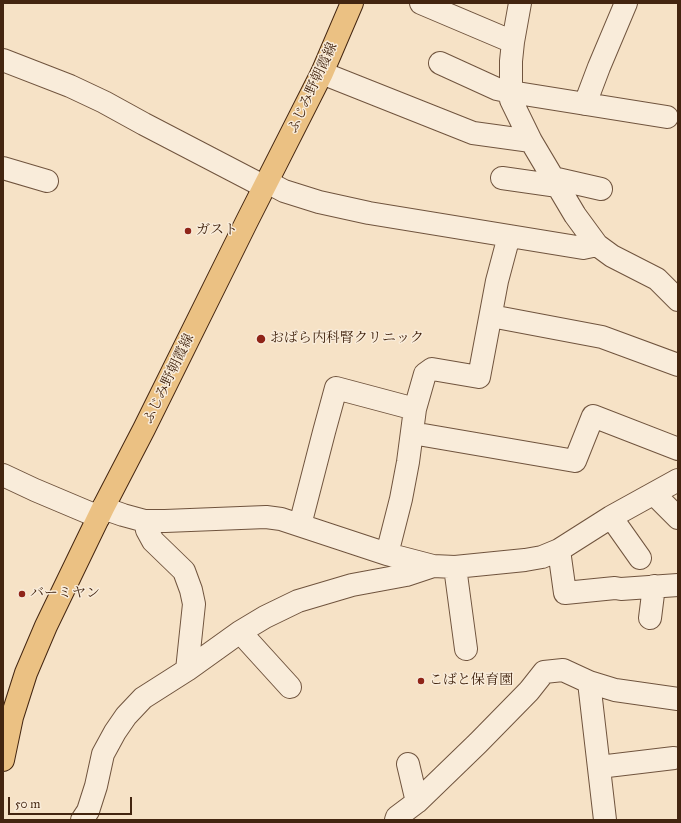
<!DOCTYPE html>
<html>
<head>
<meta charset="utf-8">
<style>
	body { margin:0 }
	#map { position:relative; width:681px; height:823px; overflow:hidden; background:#f6e2c6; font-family:"IM FELL Great Primer",serif }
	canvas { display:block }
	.frame { position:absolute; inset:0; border:4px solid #432510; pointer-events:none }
	.scale { position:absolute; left:8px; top:797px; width:124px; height:18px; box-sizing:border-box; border:2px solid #432510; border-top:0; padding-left:5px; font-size:12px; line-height:14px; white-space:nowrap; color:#432510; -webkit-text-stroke:3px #f9ecda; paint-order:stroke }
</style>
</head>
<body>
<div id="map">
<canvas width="681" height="823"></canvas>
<div class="frame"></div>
<div class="scale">50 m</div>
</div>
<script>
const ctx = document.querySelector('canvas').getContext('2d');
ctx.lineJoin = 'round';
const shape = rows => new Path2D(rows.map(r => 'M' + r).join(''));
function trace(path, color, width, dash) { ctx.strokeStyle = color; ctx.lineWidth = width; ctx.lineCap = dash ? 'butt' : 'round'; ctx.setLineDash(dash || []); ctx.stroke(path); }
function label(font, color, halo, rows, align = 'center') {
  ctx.font = font + ' "IM FELL Great Primer","Noto Serif JP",serif'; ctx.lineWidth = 3; ctx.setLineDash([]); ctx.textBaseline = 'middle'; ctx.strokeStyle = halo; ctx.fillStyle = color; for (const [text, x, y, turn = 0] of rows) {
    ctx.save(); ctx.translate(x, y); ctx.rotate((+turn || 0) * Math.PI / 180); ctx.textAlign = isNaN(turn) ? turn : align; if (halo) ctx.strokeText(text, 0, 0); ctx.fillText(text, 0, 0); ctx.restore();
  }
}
const minor = shape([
	[421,3,513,42],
	[520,3,513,42,511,61,511,100,531,141,575,215,597,245,612,256,657,279,678,300],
	[3,60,70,86,104,102,144,124,265,187],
	[440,63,497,89,511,92,667,117],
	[322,73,473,133,531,141],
	[585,104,599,67,626,3],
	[3,168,47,181],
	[502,178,558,186],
	[553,178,601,189],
	[267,182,284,191,319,202,369,213,583,248,597,245],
	[491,316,602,337,678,365],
	[412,433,575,461,593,416,678,449],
	[3,475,35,490,99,517],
	[654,494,678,518],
	[103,508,123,515,145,521,165,521,266,517,281,519,387,554,433,566,455,567,525,560,542,557,559,550,611,517,678,480],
	[611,517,640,558],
	[145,521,147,530,153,541,184,571,191,590,194,604,187,670],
	[300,525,324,432,336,388,415,409],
	[559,550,565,593,615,588,621,589,678,585],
	[387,554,401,499,408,462,415,409,425,374,432,369,479,377,497,281,509,236],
	[455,567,466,649],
	[650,618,654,586],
	[240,632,290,687],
	[589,682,605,820],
	[408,764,417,802],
	[599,767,674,758],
	[82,820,88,811,96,786,103,754,115,732,126,716,143,698,187,670,240,632,265,617,298,601,352,585,406,575,433,566],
	[396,820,397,817,417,802,478,743,529,691,544,672,563,670,589,682,615,690,678,699]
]);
const major = shape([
	[3,760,12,717,26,673,46,626,103,508,144,429,247,221,322,73,352,3]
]);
const markers = [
	[188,231,4,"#8f2418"],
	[261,339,5,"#8f2418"],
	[22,594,4,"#8f2418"],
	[421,681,4,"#8f2418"]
];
const streetNames = [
	["ふじみ野朝霞線",313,88,-65],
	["ふじみ野朝霞線",169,379,-64]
];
const poiNames = [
	["ガスト",196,231],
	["おばら内科腎クリニック",270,339],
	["バーミヤン",30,594],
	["こばと保育園",429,681]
];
trace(minor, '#70543e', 24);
trace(major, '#432510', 24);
trace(minor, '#f9ecda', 22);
trace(major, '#ebc183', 22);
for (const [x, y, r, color] of markers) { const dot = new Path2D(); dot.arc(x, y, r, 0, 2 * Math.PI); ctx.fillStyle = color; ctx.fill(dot); trace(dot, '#f9ecda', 1.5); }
label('14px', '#432510', '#f9ecda', streetNames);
label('14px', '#432510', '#f9ecda', poiNames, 'left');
</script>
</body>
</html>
